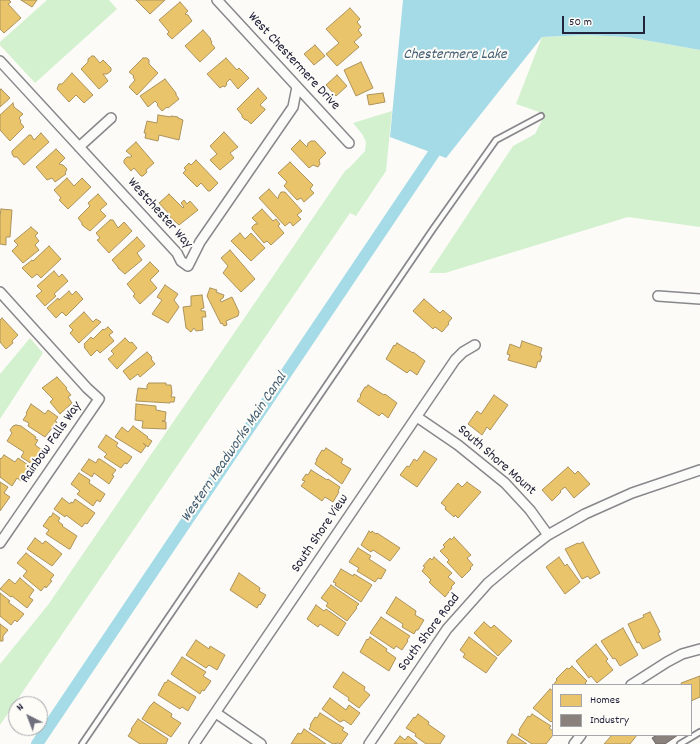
<!DOCTYPE html>
<html>
<head>
<meta charset="utf-8">
<style>
	body { margin:0 }
	#map { position:relative; width:700px; height:744px; overflow:hidden; background:#fcfbf8; font-family:Dekko,sans-serif }
	canvas { display:block }
	.legend { position:absolute; left:552px; top:684px; width:140px; height:52px; box-sizing:border-box; background:#fdfcf7; border:1px solid #a5a5ac; margin:0; padding:5px 7px; list-style:none; font-size:12px; color:#22223b }
	.legend li { display:flex; align-items:center; gap:8px; height:20px }
	.legend b { width:20px; border:1px solid #a5a5ac }
	.north { position:absolute; left:8px; top:696px; width:40px; height:40px; box-sizing:border-box; background:#fdfcf7; border:1px solid #a5a5ac; border-radius:50%; rotate:318deg; font-size:11px; font-weight:700; line-height:16px; text-align:center; color:#22223b }
	.north::after { content:''; display:block; margin:auto; width:14px; height:18px; background:#6e6e7d; clip-path:polygon(50% 0,100% 100%,50% 72%,0 100%) }
	.scale { position:absolute; left:562px; top:16px; width:83px; height:18px; box-sizing:border-box; border:2px solid #22223b; border-top:0; padding-left:5px; font-size:12px; line-height:14px; white-space:nowrap; color:#22223b; -webkit-text-stroke:3px #fdfcf7; paint-order:stroke }
</style>
</head>
<body>
<div id="map">
<canvas width="700" height="744"></canvas>
<ul class="legend">
<li><b style="height:11px;background:#e9c46a"></b>Homes</li>
<li><b style="height:11px;background:#8a817c"></b>Industry</li>
</ul>
<div class="north">N</div>
<div class="scale">50 m</div>
</div>
<script>
const ctx = document.querySelector('canvas').getContext('2d');
ctx.lineJoin = 'round';
function fillPath(path, color) { ctx.fillStyle = color; ctx.fill(path, 'evenodd'); }
const shape = rows => new Path2D(rows.map(r => 'M' + r).join(''));
function trace(path, color, width, dash) { ctx.strokeStyle = color; ctx.lineWidth = width; ctx.lineCap = dash ? 'butt' : 'round'; ctx.setLineDash(dash || []); ctx.stroke(path); }
function label(font, color, halo, rows, align = 'center') {
  ctx.font = font + ' Dekko,sans-serif'; ctx.lineWidth = 4; ctx.setLineDash([]); ctx.textBaseline = 'middle'; ctx.strokeStyle = halo; ctx.fillStyle = color; for (const [text, x, y, turn = 0] of rows) {
    ctx.save(); ctx.translate(x, y); ctx.rotate((+turn || 0) * Math.PI / 180); ctx.textAlign = isNaN(turn) ? turn : align; if (halo) ctx.strokeText(text, 0, 0); ctx.fillText(text, 0, 0); ctx.restore();
  }
}
const green = shape([
	[47,0,109,0,117,9,35,83,0,45,0,42],
	[586,35,627,37,700,50,700,227,628,217,445,273,429,273,513,146,535,134,545,114,516,104,542,37],
	[392,111,386,171,356,216,350,213,0,725,0,664,48,605,345,171,350,167,365,151,366,142,362,134,353,123],
	[30,338,43,353,0,419,0,374]
]);
const water = shape([
	[403,0,700,0,700,50,627,37,586,35,542,37,446,158,390,137]
]);
const homes = shape([
	[0,0,9,0,11,2,8,4,21,18,4,33,0,29,0,0],
	[21,0,37,0,32,7,21,0],
	[136,0,165,0,150,14,136,0],
	[180,2,188,11,185,14,188,15,192,21,172,39,167,34,169,32,159,20,180,2],
	[350,8,360,19,357,22,361,27,358,30,362,35,354,42,359,47,337,66,326,54,339,43,326,29,350,8],
	[203,30,211,39,210,39,212,42,211,43,215,48,200,62,185,46,203,30],
	[315,45,325,56,314,65,304,54,315,45],
	[92,56,94,56,100,63,103,60,111,68,111,71,107,74,103,74,108,81,99,89,81,69,88,62,88,59,92,56],
	[143,58,147,58,149,60,149,64,158,73,137,95,129,87,135,80,133,77,134,76,129,72,143,58],
	[226,58,237,70,239,68,249,78,238,89,230,79,226,83,227,84,225,87,223,86,220,88,207,74,226,58],
	[361,62,373,88,356,96,344,70,361,62],
	[72,73,93,95,84,103,76,95,69,102,57,89,59,84,62,84,72,73],
	[337,75,347,86,336,96,326,85,337,75],
	[165,79,176,93,176,95,179,99,168,108,167,107,162,111,157,105,158,104,155,101,148,107,140,96,165,79],
	[258,88,267,98,260,105,265,109,265,110,251,124,247,120,245,120,242,117,242,115,237,109,258,88],
	[1,89,10,98,0,107,0,90,1,89],
	[383,93,385,102,369,105,367,95,383,93],
	[13,103,14,107,23,114,19,118,21,121,20,122,24,127,10,141,0,130,0,115,13,103],
	[158,115,171,117,171,116,178,117,178,118,183,120,179,140,159,135,158,141,145,138,146,133,144,133,147,121,157,123,158,115],
	[224,132,238,147,230,153,234,158,220,170,210,160,217,154,210,146,224,132],
	[41,133,49,142,24,165,17,157,14,157,12,154,12,151,29,135,31,135,34,140,41,133],
	[300,140,307,147,308,143,311,141,315,141,326,153,319,160,320,164,318,167,313,165,309,168,291,149,300,140],
	[136,142,154,163,146,170,147,172,143,176,141,176,134,168,131,171,124,163,124,160,127,157,131,157,132,156,126,151,136,142],
	[56,149,65,158,59,164,63,165,67,169,65,173,66,174,55,182,52,178,47,180,36,167,56,149],
	[196,160,218,183,210,191,208,191,201,183,197,187,183,173,186,170,184,168,189,163,191,165,196,160],
	[290,162,313,185,310,189,314,193,304,202,301,198,297,200,284,186,287,182,278,173,290,162],
	[67,178,74,186,82,178,91,187,68,209,59,200,61,198,54,190,67,178],
	[269,189,278,199,279,195,281,192,285,192,302,211,297,215,301,219,293,226,290,222,285,226,259,198,269,189],
	[98,194,107,204,100,210,106,216,90,231,82,225,82,223,78,218,90,206,88,203,98,194],
	[169,194,183,208,184,207,181,203,184,200,187,204,190,201,198,210,179,225,170,217,170,215,159,203,169,194],
	[1,209,12,210,10,237,6,237,6,245,0,244,0,216,1,209],
	[262,209,273,221,276,219,280,224,278,226,284,233,271,245,267,241,264,243,252,229,252,227,255,224,258,224,252,218,262,209],
	[110,220,113,220,118,228,124,222,132,231,109,253,97,240,100,238,96,233,110,220],
	[31,227,38,233,35,236,39,241,35,245,39,250,23,263,12,251,18,245,14,241,31,227],
	[240,233,245,239,251,233,265,248,251,261,231,241,240,233],
	[137,237,145,246,137,253,142,260,125,274,118,268,118,267,112,260,137,237],
	[49,246,61,259,41,278,37,274,32,278,22,268,32,260,33,261,49,246],
	[230,250,255,279,241,292,223,273,228,266,221,258,230,250],
	[150,262,159,271,150,280,157,288,140,304,133,296,135,294,127,284,150,262],
	[54,271,59,277,62,274,68,281,54,294,56,296,45,306,36,296,42,291,37,286,54,271],
	[165,285,178,294,174,300,179,307,168,323,152,314,162,300,157,297,165,285],
	[210,288,217,290,216,292,224,295,223,298,220,300,221,302,232,297,239,312,238,316,226,321,227,325,224,326,222,323,221,324,207,296,210,288],
	[69,291,72,295,76,291,83,299,66,316,62,312,56,318,47,308,58,298,59,300,69,291],
	[202,295,204,308,201,309,201,311,205,311,206,317,202,317,203,330,196,331,194,328,191,332,186,328,183,307,191,306,191,296,202,295],
	[424,299,440,313,443,310,452,318,448,323,449,324,442,332,435,327,433,329,413,311,424,299],
	[84,312,93,322,96,319,101,322,79,343,70,333,73,330,69,326,84,312],
	[2,318,18,335,12,341,13,343,6,349,0,342,0,320,2,318],
	[108,327,113,332,109,335,114,341,100,353,97,350,91,356,84,347,85,346,84,344,91,337,93,339,103,329,104,330,108,327],
	[125,338,130,343,132,342,137,348,117,369,108,359,114,354,111,351,125,338],
	[522,341,542,348,540,355,542,356,540,362,538,361,536,368,508,360,510,355,507,354,510,344,520,348,522,341],
	[397,343,413,353,413,352,425,361,417,375,410,370,407,373,386,359,394,345,395,346,397,343],
	[147,352,151,356,152,358,151,359,155,364,140,377,138,374,130,380,123,371,147,352],
	[57,377,67,388,66,389,71,395,68,397,72,403,60,414,50,402,53,399,42,388,57,377],
	[149,383,166,383,166,385,171,385,172,393,171,397,175,397,174,402,170,402,170,403,136,401,138,388,147,389,147,385,149,383],
	[368,385,384,395,385,394,397,403,388,418,382,413,379,416,357,401,361,396,360,395,365,387,367,387,368,385],
	[494,395,508,405,490,430,487,427,482,435,468,424,477,411,481,414,494,395],
	[31,404,45,414,48,410,58,417,55,421,57,422,45,437,28,426,29,423,23,420,27,414,26,413,31,404],
	[136,404,156,406,156,410,166,412,165,421,162,421,166,422,166,429,142,428,143,421,135,420,136,404],
	[16,425,21,426,36,437,35,439,38,440,35,445,42,450,32,464,21,457,24,452,7,441,12,433,10,430,13,426,16,425],
	[133,426,148,437,147,438,152,441,148,447,143,443,146,446,141,453,115,437,122,427,128,432,133,426],
	[106,435,118,443,116,446,132,457,127,464,125,463,121,468,104,457,107,454,98,447,106,435],
	[326,448,343,459,341,463,351,469,342,484,315,464,317,460,316,460,322,450,324,451,326,448],
	[424,451,437,459,417,487,400,475,407,466,409,467,414,459,417,461,424,451],
	[4,455,15,462,18,458,31,467,21,481,17,478,12,486,0,477,0,458,1,459,4,455],
	[89,459,96,463,98,459,100,459,116,470,112,475,114,476,109,484,94,473,92,477,81,470,89,459],
	[568,467,575,474,578,471,590,484,574,498,565,487,560,491,561,492,552,501,542,490,568,467],
	[311,470,327,480,328,479,340,487,338,491,339,492,333,502,325,497,322,501,301,486,305,481,302,480,306,474,308,475,311,470],
	[79,473,90,480,89,483,105,494,100,502,97,500,93,506,77,494,80,491,71,484,79,473],
	[0,482,8,487,4,493,10,497,0,511,0,482],
	[467,482,481,492,458,518,455,515,454,517,445,509,446,507,441,503,458,483,462,487,467,482],
	[62,498,70,504,71,502,73,503,75,499,95,513,87,524,85,523,82,527,66,515,65,517,54,509,62,498],
	[53,513,60,518,58,521,63,525,62,526,77,536,70,549,69,549,46,534,49,530,43,526,50,516,51,517,53,513],
	[369,531,371,533,372,531,376,534,377,533,400,548,390,561,373,550,371,552,361,545,369,531],
	[454,537,471,555,467,558,473,565,470,568,471,569,462,578,447,562,449,560,440,551,445,547,443,545,450,538,451,540,454,537],
	[35,538,43,544,45,541,47,542,62,554,52,566,27,549,35,538],
	[583,542,600,573,590,579,588,576,582,579,565,549,578,543,579,544,583,542],
	[358,548,371,556,369,559,386,570,381,579,378,578,375,582,357,571,359,568,349,562,358,548],
	[26,553,54,575,50,580,52,581,46,588,45,586,41,591,23,576,27,571,17,563,26,553],
	[434,557,452,573,448,577,455,583,451,587,452,588,445,597,432,585,429,582,431,580,422,571,425,567,423,566,430,558,432,560,434,557],
	[559,557,565,566,567,564,580,582,565,594,546,567,559,557],
	[341,569,353,576,354,574,372,585,361,602,335,585,336,583,333,582,341,569],
	[239,573,260,588,259,591,266,595,260,605,259,604,257,608,230,590,239,573],
	[20,578,34,590,29,597,33,600,27,608,12,596,11,597,0,589,9,579,15,584,20,578],
	[331,585,359,604,356,607,357,608,347,621,326,606,328,603,321,598,331,585],
	[0,593,10,601,8,602,24,614,17,622,15,620,11,625,0,616,0,593],
	[396,597,416,611,415,615,424,620,418,630,416,630,414,634,402,627,403,624,386,613,396,597],
	[316,605,324,611,326,609,346,623,338,636,320,624,318,627,307,619,316,605],
	[650,612,660,632,658,633,661,640,643,649,639,642,637,643,628,624,644,617,643,615,650,612],
	[381,617,410,636,407,640,408,641,402,650,396,646,394,649,370,633,381,617],
	[484,622,491,628,494,625,512,641,498,656,474,633,484,622],
	[0,624,8,630,3,636,3,641,0,641,0,624],
	[623,628,638,655,620,666,615,658,613,659,601,641,623,628],
	[370,637,387,649,386,651,396,658,389,671,360,652,367,639,368,640,370,637],
	[469,637,497,658,486,673,463,657,465,654,460,650,469,637],
	[196,640,209,649,210,646,225,655,217,670,209,665,206,668,186,655,196,640],
	[596,644,608,659,606,661,613,670,597,683,591,676,589,678,576,661,596,644],
	[182,657,206,672,203,676,211,681,204,691,202,690,200,694,171,674,182,657],
	[572,666,587,681,585,683,587,685,556,685,554,684,557,680,556,679,567,668,569,669,572,666],
	[343,672,365,687,364,690,370,695,359,708,348,700,349,698,333,687,343,672],
	[700,676,700,697,691,701,691,685,682,685,681,683,700,676],
	[168,680,196,697,188,711,182,707,180,709,158,695,165,682,166,683,168,680],
	[550,689,553,691,553,720,551,722,533,708,550,689],
	[330,698,346,710,349,705,360,713,351,725,344,720,340,722,322,709,330,698],
	[154,702,172,714,171,717,181,723,171,737,142,719,150,706,154,702],
	[320,713,344,728,342,730,348,734,341,744,338,743,333,744,309,729,311,726,310,725,315,717,317,718,320,713],
	[418,714,429,722,428,724,445,736,440,744,426,744,415,736,416,734,406,728,414,717,415,718,418,714],
	[532,714,551,726,549,728,553,731,553,735,546,744,532,744,518,735,520,731,519,730,528,716,530,717,532,714],
	[138,719,168,739,166,744,140,744,128,736,132,730,131,729,138,719],
	[304,729,326,744,291,744,298,733,301,734,304,729],
	[512,734,527,744,508,744,507,742,512,734],
	[612,735,637,735,630,744,604,744,612,735],
	[400,736,405,740,408,736,417,743,417,744,394,744,400,736]
]);
const industry = shape([
	[657,735,678,735,665,744,656,744,652,738,657,735]
]);
const canal = shape([
	[37,744,434,153]
]);
const lane = shape([
	[82,744,433,229,496,140,541,116],
	[680,744,700,732]
]);
const street = shape([
	[217,0,349,143],
	[0,61,177,253,181,261,188,266,200,242,293,107,297,87],
	[79,147,111,118],
	[0,292,87,388,99,399,0,543],
	[658,296,700,299],
	[417,417,458,445,505,483,530,510,548,535],
	[631,685,667,662,682,654,700,649],
	[216,713,261,744],
	[194,744,455,360,463,352,475,345],
	[369,744,447,629,488,583,518,558,548,535,585,514,632,493,700,470],
	[574,744,581,735]
]);
const streetNames = [
	["West Chestermere Drive",293,62,47],
	["Westchester Way",159,214,48],
	["Rainbow Falls Way",52,443,-55],
	["South Shore Mount",496,461,41],
	["South Shore View",321,534,-56],
	["South Shore Road",430,633,-53]
];
const waterNames = [
	["Chestermere Lake",455,56],
	["Western Headworks Main Canal",235,448,-56]
];
fillPath(green, '#d3f1ce');
fillPath(water, '#a5dbe6');
fillPath(homes, '#e9c46a');
trace(homes, '#ad935c', 1);
fillPath(industry, '#8a817c');
trace(industry, '#6b6468', 1);
trace(canal, '#a5dbe6', 12);
trace(lane, '#88888c', 8);
trace(street, '#88888c', 12);
trace(lane, '#fbfbf9', 4.5);
trace(street, '#fbfbf9', 9);
label('14px', '#22223b', '#fdfcf7', streetNames);
label('italic 15px', '#435e74', '#fdfcf7', waterNames);
</script>
</body>
</html>
